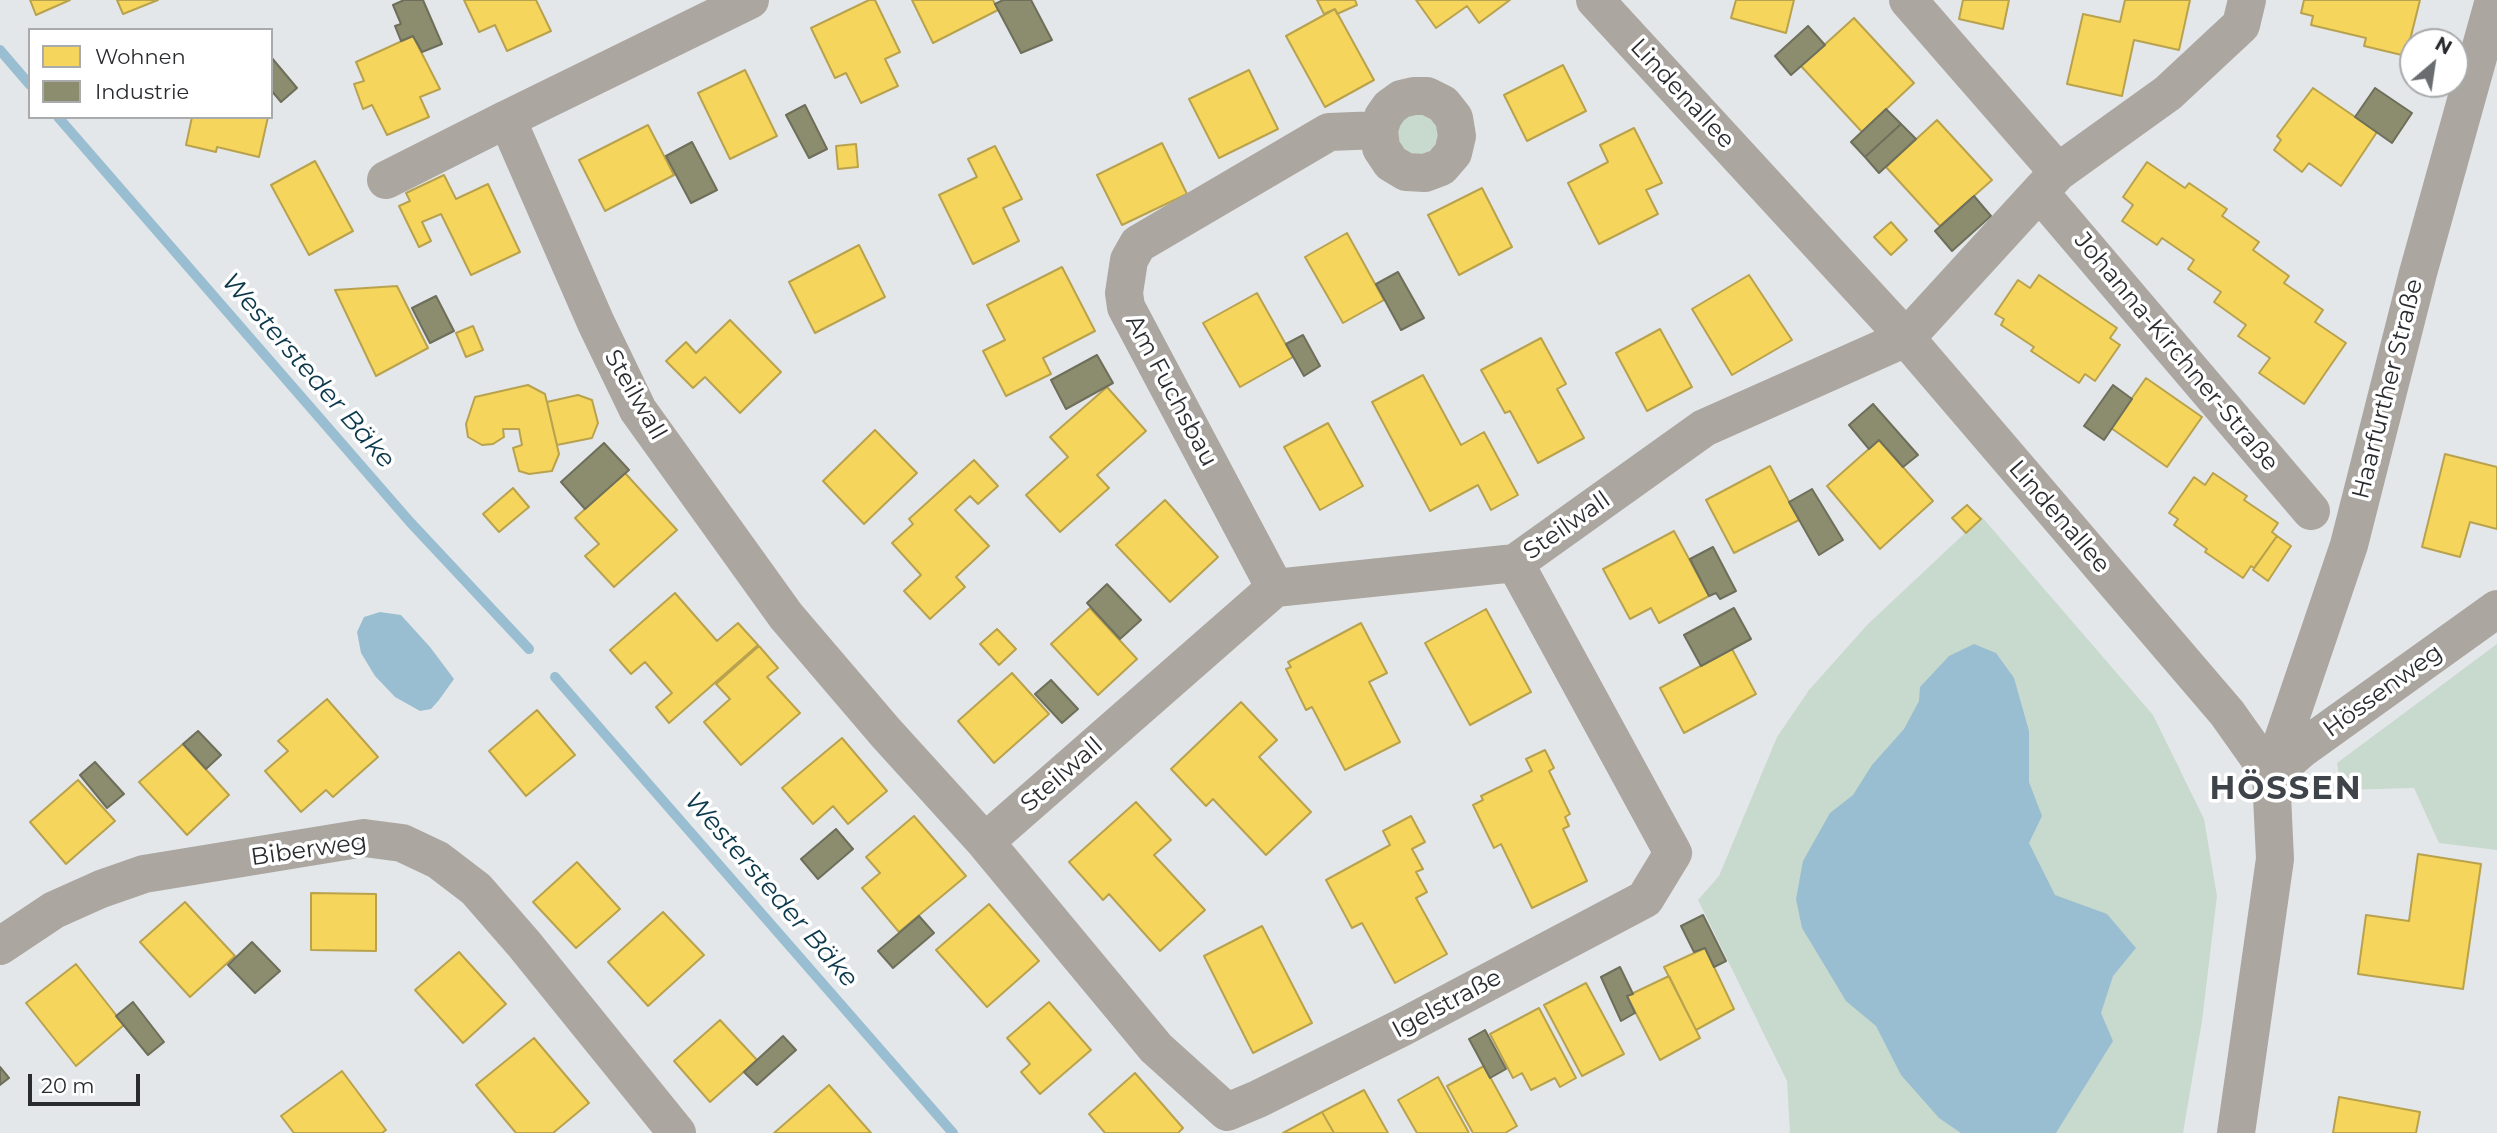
<!DOCTYPE html>
<html>
<head>
<meta charset="utf-8">
<style>
	body { margin:0 }
	#map { position:relative; width:2497px; height:1133px; overflow:hidden; background:#e4e7ea; font-family:Montserrat,sans-serif }
	canvas { display:block }
	.legend { position:absolute; left:28px; top:28px; width:245px; height:91px; box-sizing:border-box; background:#fff; border:2px solid #a9aaab; margin:0; padding:9px 12px; list-style:none; font-size:21px; color:#292b2e }
	.legend li { display:flex; align-items:center; gap:14px; height:35px }
	.legend b { width:35px; border:2px solid #a9aaab }
	.north { position:absolute; left:2399px; top:28px; width:70px; height:70px; box-sizing:border-box; background:#fff; border:2px solid #a9aaab; border-radius:50%; rotate:29deg; font-size:19px; font-weight:700; line-height:28px; text-align:center; color:#292b2e }
	.north::after { content:''; display:block; margin:auto; width:24px; height:32px; background:#6a6d70; clip-path:polygon(50% 0,100% 100%,50% 72%,0 100%) }
	.scale { position:absolute; left:28px; top:1074px; width:112px; height:32px; box-sizing:border-box; border:4px solid #292b2e; border-top:0; padding-left:9px; font-size:21px; line-height:24px; white-space:nowrap; color:#292b2e; -webkit-text-stroke:5px #fff; paint-order:stroke }
</style>
</head>
<body>
<div id="map">
<canvas width="2497" height="1133"></canvas>
<ul class="legend">
<li><b style="height:19px;background:#f6d55c"></b>Wohnen</li>
<li><b style="height:19px;background:#8c8c6e"></b>Industrie</li>
</ul>
<div class="north">N</div>
<div class="scale">20 m</div>
</div>
<script>
const ctx = document.querySelector('canvas').getContext('2d');
ctx.lineJoin = 'round';
function fillPath(path, color) { ctx.fillStyle = color; ctx.fill(path, 'evenodd'); }
const shape = rows => new Path2D(rows.map(r => 'M' + r).join(''));
function trace(path, color, width, dash) { ctx.strokeStyle = color; ctx.lineWidth = width; ctx.lineCap = dash ? 'butt' : 'round'; ctx.setLineDash(dash || []); ctx.stroke(path); }
function label(font, color, halo, rows, align = 'center') {
  ctx.font = font + ' Montserrat,sans-serif'; ctx.lineWidth = 7; ctx.setLineDash([]); ctx.textBaseline = 'middle'; ctx.strokeStyle = halo; ctx.fillStyle = color; for (const [text, x, y, turn = 0] of rows) {
    ctx.save(); ctx.translate(x, y); ctx.rotate((+turn || 0) * Math.PI / 180); ctx.textAlign = isNaN(turn) ? turn : align; if (halo) ctx.strokeText(text, 0, 0); ctx.fillText(text, 0, 0); ctx.restore();
  }
}
const green = shape([
	'1398 134a20 20 0 1 1 40 0a20 20 0 1 1-40 0Z',
	[1982,517,2153,715,2204,819,2217,896,2202,1021,2183,1133,1790,1133,1787,1081,1698,900,1719,876,1777,737,1809,690,1867,625],
	[2497,644,2497,850,2439,843,2414,788,2341,790,2337,763]
]);
const water = shape([
	[380,612,401,615,430,647,454,679,439,700,431,709,420,711,395,697,375,676,361,653,357,632,364,617],
	[1974,644,1996,653,2014,678,2029,731,2029,782,2042,816,2029,843,2055,895,2107,914,2136,948,2113,976,2101,1013,2113,1041,2056,1133,1961,1133,1939,1118,1901,1075,1876,1026,1846,1001,1802,928,1796,899,1803,861,1830,813,1853,795,1872,765,1904,729,1919,701,1920,687,1949,656]
]);
const homes = shape([
	[30,0,70,0,36,15,30,0],
	[117,0,158,0,123,14,117,0],
	[464,0,536,0,551,31,507,51,495,25,479,32,464,0],
	[869,0,875,0,900,52,885,59,898,86,861,103,846,73,835,78,811,28,869,0],
	[912,0,993,0,998,10,933,43,912,0],
	[1317,0,1355,0,1357,5,1337,14,1335,9,1324,14,1317,0],
	[1416,0,1510,0,1479,23,1467,6,1436,28,1416,0],
	[1736,0,1794,0,1786,33,1731,18,1736,0],
	[1963,0,2009,0,2003,29,1959,19,1963,0],
	[2125,0,2190,0,2179,50,2134,40,2122,96,2067,84,2083,14,2120,22,2125,0],
	[2304,0,2420,0,2406,56,2364,46,2366,38,2311,25,2313,16,2301,13,2304,0],
	[1335,9,1374,80,1325,107,1286,36,1335,9],
	[1854,18,1914,83,1862,132,1801,66,1854,18],
	[413,36,440,89,420,97,429,117,387,135,372,105,363,109,354,84,364,81,356,62,413,36],
	[1563,65,1586,111,1527,141,1504,95,1563,65],
	[745,70,777,136,730,159,698,93,745,70],
	[1249,70,1278,129,1219,158,1189,99,1249,70],
	[2313,88,2377,132,2341,186,2309,163,2302,172,2274,150,2281,140,2277,136,2313,88],
	[192,117,268,117,259,157,217,147,216,152,186,145,192,117],
	[1937,120,1992,180,1940,226,1886,167,1937,120],
	[648,125,674,175,605,211,579,160,648,125],
	[1634,128,1662,183,1646,190,1658,214,1599,244,1568,183,1608,162,1600,145,1634,128],
	[1162,143,1187,194,1122,225,1097,175,1162,143],
	[856,144,858,167,838,169,836,146,856,144],
	[995,146,1022,199,1003,208,1019,241,973,264,939,195,977,177,968,159,995,146],
	[315,161,353,231,309,255,271,185,315,161],
	[2147,162,2185,188,2189,183,2227,209,2222,216,2259,242,2253,250,2289,276,2284,283,2323,310,2315,322,2346,343,2304,404,2259,373,2270,358,2238,336,2246,325,2214,302,2221,292,2188,269,2194,260,2162,238,2157,245,2122,221,2133,205,2123,197,2147,162],
	[444,175,456,199,488,184,520,252,471,275,441,214,422,222,431,241,419,247,399,206,410,201,406,193,444,175],
	[1482,188,1512,247,1459,275,1428,215,1482,188],
	[1891,222,1907,240,1891,255,1874,237,1891,222],
	[1347,233,1384,300,1343,323,1305,257,1347,233],
	[859,245,885,297,815,333,789,282,859,245],
	[1062,267,1095,331,1043,358,1051,374,1006,396,983,351,1005,340,987,305,1062,267],
	[1749,275,1792,340,1732,375,1692,309,1749,275],
	[2039,275,2117,328,2110,338,2120,345,2095,381,2085,374,2079,383,2031,351,2034,347,2001,325,2004,319,1995,314,2018,280,2030,288,2039,275],
	[397,286,428,348,376,376,335,290,397,286],
	[1257,293,1293,357,1240,387,1203,323,1257,293],
	[730,320,781,372,740,413,705,377,693,388,666,361,686,342,696,353,730,320],
	[473,326,483,350,466,357,456,333,473,326],
	[1660,329,1692,387,1647,411,1616,353,1660,329],
	[1541,338,1566,384,1557,389,1584,438,1538,463,1510,411,1505,413,1481,370,1541,338],
	[1423,375,1461,445,1484,432,1518,495,1491,510,1478,485,1430,511,1372,402,1423,375],
	[2146,378,2202,417,2167,467,2111,428,2146,378],
	[528,385,545,394,559,454,552,471,529,474,519,471,513,448,522,445,519,429,503,429,504,437,493,444,482,445,468,437,466,424,475,397,528,385],
	[1107,387,1146,431,1097,475,1109,488,1060,532,1026,495,1068,457,1050,437,1107,387],
	[578,395,592,400,598,423,592,438,557,445,547,402,578,395],
	[1328,423,1363,486,1320,510,1284,447,1328,423],
	[875,430,917,473,864,524,823,481,875,430],
	[1879,440,1933,501,1880,549,1827,486,1879,440],
	[2445,454,2497,467,2497,529,2470,522,2460,557,2422,547,2445,454],
	[974,460,998,486,978,504,970,496,955,510,989,546,956,577,965,587,930,619,904,591,921,575,892,543,913,524,909,519,974,460],
	[1770,466,1799,520,1734,553,1706,500,1770,466],
	[625,473,677,530,614,587,585,556,599,544,575,518,625,473],
	[2213,473,2247,496,2244,500,2278,523,2272,532,2277,536,2254,568,2251,566,2243,578,2205,552,2207,549,2174,525,2178,519,2169,513,2194,477,2205,485,2213,473],
	[513,488,529,507,499,532,483,514,513,488],
	[1165,500,1218,557,1170,602,1116,545,1165,500],
	[1967,505,1981,519,1966,533,1952,518,1967,505],
	[1674,531,1709,596,1659,623,1651,608,1630,619,1603,569,1674,531],
	[2277,536,2291,546,2268,581,2253,570,2277,536],
	[675,593,717,641,738,623,758,645,669,723,656,707,672,693,645,662,631,674,610,650,675,593],
	[1090,608,1137,659,1098,695,1051,644,1090,608],
	[1486,609,1531,692,1470,725,1425,643,1486,609],
	[1361,623,1387,673,1369,682,1400,742,1345,770,1312,707,1306,710,1286,669,1291,667,1288,662,1361,623],
	[997,629,1016,649,999,665,980,644,997,629],
	[759,646,778,668,767,677,800,713,741,765,704,722,730,699,716,684,759,646],
	[1732,649,1756,694,1684,733,1660,688,1732,649],
	[1012,673,1049,714,994,763,958,721,1012,673],
	[327,699,378,757,333,797,326,790,301,812,265,771,288,751,278,741,327,699],
	[1241,702,1277,740,1259,757,1311,812,1266,855,1213,799,1206,806,1171,769,1241,702],
	[537,710,575,755,526,796,489,751,537,710],
	[842,738,887,791,848,824,833,806,813,824,782,788,842,738],
	[183,744,229,795,187,835,139,782,183,744],
	[1545,750,1554,768,1549,771,1570,814,1565,817,1569,826,1563,829,1587,881,1532,908,1501,844,1494,848,1473,805,1483,800,1481,796,1532,771,1526,759,1545,750],
	[78,780,115,821,66,864,30,822,78,780],
	[1136,802,1171,840,1154,855,1205,910,1160,951,1109,894,1103,900,1069,862,1136,802],
	[914,816,966,876,899,932,862,888,880,873,866,857,914,816],
	[1411,816,1425,842,1412,849,1423,869,1416,872,1427,892,1416,898,1447,954,1395,983,1362,923,1352,928,1326,880,1390,845,1383,831,1411,816],
	[2418,854,2481,864,2463,989,2358,974,2366,915,2409,921,2418,854],
	[577,862,620,909,576,948,533,902,577,862],
	[311,893,376,894,376,951,311,950,311,893],
	[185,902,235,956,190,997,140,942,185,902],
	[989,904,1039,961,987,1007,936,950,989,904],
	[663,912,704,955,648,1006,608,962,663,912],
	[1262,926,1312,1023,1253,1053,1204,956,1262,926],
	[1705,948,1734,1009,1696,1030,1664,967,1705,948],
	[459,952,506,1004,463,1043,415,990,459,952],
	[76,964,124,1025,76,1066,26,1003,76,964],
	[1669,976,1700,1038,1660,1060,1627,996,1669,976],
	[1586,983,1624,1054,1582,1076,1544,1005,1586,983],
	[1049,1002,1091,1050,1040,1094,1021,1072,1030,1064,1007,1038,1049,1002],
	[1539,1008,1576,1078,1560,1087,1555,1078,1531,1090,1522,1073,1513,1078,1490,1034,1539,1008],
	[720,1020,757,1060,710,1102,674,1061,720,1020],
	[534,1038,589,1103,553,1133,516,1133,476,1085,534,1038],
	[1484,1066,1517,1126,1505,1133,1473,1133,1447,1086,1484,1066],
	[342,1071,386,1130,382,1133,294,1133,281,1116,342,1071],
	[1135,1073,1183,1128,1178,1133,1105,1133,1089,1114,1135,1073],
	[1438,1077,1469,1133,1417,1133,1398,1100,1438,1077],
	[829,1085,871,1133,774,1133,829,1085],
	[1364,1090,1388,1133,1334,1133,1322,1112,1364,1090],
	[2339,1097,2420,1112,2416,1133,2333,1133,2339,1097],
	[1322,1112,1334,1133,1283,1133,1322,1112]
]);
const industry = shape([
	[404,0,423,0,442,44,422,52,413,36,401,41,395,26,401,24,393,5,404,0],
	[1003,0,1031,0,1052,40,1021,53,995,4,1003,0],
	[1808,26,1825,45,1791,75,1775,56,1808,26],
	[271,57,297,88,281,102,271,90,271,57],
	[2375,88,2412,113,2392,143,2355,117,2375,88],
	[805,105,827,149,809,158,786,115,805,105],
	[1886,109,1901,124,1865,157,1851,142,1886,109],
	[1901,124,1916,139,1879,173,1865,157,1901,124],
	[692,142,717,190,691,203,666,156,692,142],
	[1974,196,1991,216,1952,251,1935,231,1974,196],
	[1398,272,1424,318,1401,330,1376,284,1398,272],
	[436,296,454,331,430,343,412,308,436,296],
	[1303,335,1320,366,1304,376,1286,344,1303,335],
	[1097,355,1113,383,1066,409,1051,380,1097,355],
	[2113,385,2132,399,2104,440,2084,426,2113,385],
	[1873,404,1918,455,1903,467,1879,440,1869,449,1849,425,1873,404],
	[604,443,629,470,585,509,561,482,604,443],
	[1812,489,1843,540,1819,555,1789,502,1812,489],
	[1713,547,1736,591,1720,599,1716,593,1709,596,1690,559,1713,547],
	[1107,584,1141,620,1120,639,1087,603,1107,584],
	[1734,608,1751,639,1701,666,1684,635,1734,608],
	[1051,680,1078,709,1062,723,1035,694,1051,680],
	[198,731,221,755,206,769,183,744,198,731],
	[95,762,124,794,107,808,80,775,95,762],
	[836,829,853,849,818,879,801,859,836,829],
	[1703,915,1726,961,1714,967,1705,948,1694,952,1681,926,1703,915],
	[919,916,934,933,893,968,878,951,919,916],
	[252,942,280,971,255,993,228,965,252,942],
	[1620,967,1633,994,1627,996,1635,1013,1621,1021,1601,977,1620,967],
	[133,1002,164,1042,148,1055,116,1016,133,1002],
	[1485,1030,1506,1069,1490,1078,1469,1039,1485,1030],
	[783,1036,796,1050,757,1085,744,1072,783,1036],
	[0,1067,9,1078,0,1085,0,1067]
]);
const stream = shape([
	[0,50,30,85],
	[58,117,410,522,529,649],
	[555,677,953,1133]
]);
const minor = shape([
	[750,0,507,119,596,323,638,410,786,616,886,733,985,842,1275,588,1515,563,1704,428,1906,338,2058,172,2168,93,2241,25,2247,0],
	[1595,0,1906,338,2227,713,2271,775,2275,859,2236,1133],
	[1908,0,2058,172],
	[386,180,507,119],
	[2040,193,2311,511],
	[1275,588,1126,307,1124,293,1129,260,1138,244,1329,132,1379,130,1381,148,1391,163,1406,172,1425,173,1441,167,1453,153,1457,136,1454,118,1443,104,1427,96,1414,96,1401,99,1390,107,1383,117,1379,130],
	[2273,774,2303,748,2497,609],
	[2271,775,2349,545,2418,273,2494,0],
	[985,842,1156,1048,1227,1112,1258,1099,1403,1027,1645,899,1673,853,1515,563],
	[0,946,54,910,101,889,144,874,364,838,402,843,438,860,476,889,524,944,677,1133]
]);
const streetNames = [
	["Lindenallee",1682,94,47],
	["Johanna-Kirchner-Straße",2176,352,50],
	["Haarfurther Straße",2388,389,-76],
	["Am Fuchsbau",1171,391,62],
	["Steilwall",635,395,60],
	["Lindenallee",2059,517,49],
	["Steilwall",1567,526,-35],
	["Hössenweg",2383,691,-36],
	["Steilwall",1062,775,-41],
	["Biberweg",309,850,-8],
	["Igelstraße",1447,1004,-28]
];
const waterNames = [
	["Westersteder Bäke",308,371,49],
	["Westersteder Bäke",771,890,49]
];
const districtNames = [
	["HÖSSEN",2286,790]
];
fillPath(green, '#c8d9ce');
fillPath(water, '#9abed1');
fillPath(homes, '#f6d55c');
trace(homes, '#b8a24e', 2);
fillPath(industry, '#8c8c6e');
trace(industry, '#6e6f5b', 2);
trace(stream, '#9abed1', 10);
trace(minor, '#aba69f', 38);
label('24px', '#292b2e', '#fff', streetNames);
label('italic 26px', '#0c384b', '#fff', waterNames);
ctx.letterSpacing = '2px';
label('bold 32px', '#3f444b', '#fff', districtNames);
ctx.letterSpacing = '0px';
</script>
</body>
</html>
